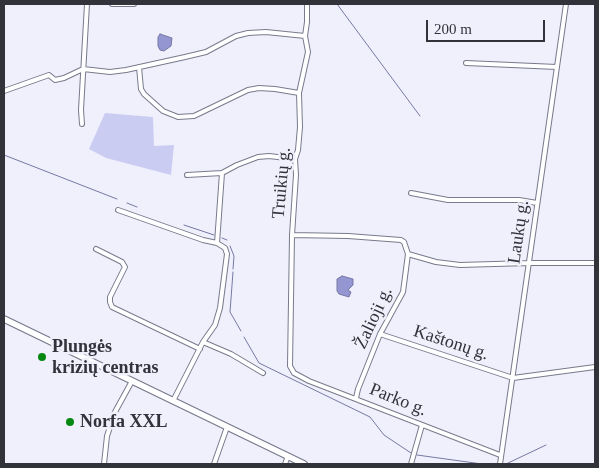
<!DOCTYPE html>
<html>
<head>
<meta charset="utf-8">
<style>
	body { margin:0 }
	#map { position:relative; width:599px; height:468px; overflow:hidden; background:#eff0fc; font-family:Georgia,serif }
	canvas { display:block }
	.frame { position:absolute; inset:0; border:5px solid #32323a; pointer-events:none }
	.scale { position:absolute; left:426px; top:20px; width:119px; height:22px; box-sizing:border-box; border:2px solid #32323a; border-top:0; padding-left:6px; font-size:15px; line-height:18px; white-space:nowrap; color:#32323a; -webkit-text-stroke:4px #eff0fc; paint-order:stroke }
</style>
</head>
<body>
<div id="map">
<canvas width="599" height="468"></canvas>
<div class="frame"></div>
<div class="scale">200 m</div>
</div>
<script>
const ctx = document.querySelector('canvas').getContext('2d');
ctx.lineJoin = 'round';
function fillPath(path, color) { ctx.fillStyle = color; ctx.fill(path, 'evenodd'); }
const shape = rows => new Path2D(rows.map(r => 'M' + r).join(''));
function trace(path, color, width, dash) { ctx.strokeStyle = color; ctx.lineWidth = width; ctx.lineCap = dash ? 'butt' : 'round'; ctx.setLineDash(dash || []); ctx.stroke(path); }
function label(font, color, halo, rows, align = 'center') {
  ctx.font = font + ' Georgia,serif'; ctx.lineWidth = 5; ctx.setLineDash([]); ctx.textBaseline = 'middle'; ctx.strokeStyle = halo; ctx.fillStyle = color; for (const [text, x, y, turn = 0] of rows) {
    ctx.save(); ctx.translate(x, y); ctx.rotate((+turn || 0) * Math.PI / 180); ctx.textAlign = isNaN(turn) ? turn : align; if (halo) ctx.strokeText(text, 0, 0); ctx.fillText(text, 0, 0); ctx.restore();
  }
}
const green = shape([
	[105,113,153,117,154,146,174,145,171,175,106,158,89,149]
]);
const water = shape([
	[160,34,172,38,171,46,164,51,160,50,158,46,158,37,160,34],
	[342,276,353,279,353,285,348,290,351,292,349,297,339,294,337,291,337,279,342,276]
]);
const stream = shape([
	[337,4,420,116],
	[4,155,117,199],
	[127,203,137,207],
	[184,225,214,235],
	[222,238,227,240],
	[230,246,234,256,233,269],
	[233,272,230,312,241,331],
	[244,337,259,363,370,417,384,435,411,453],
	[417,455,482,464],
	[506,464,546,445]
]);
const minor = shape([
	[112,4,134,4],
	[307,4,307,22,305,36,308,52,299,93,300,127,298,150,295,159,296,175,292,235,290,366,294,373,309,381,500,455],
	[466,63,557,67],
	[139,67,141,89,144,94,163,111,178,117,194,116,248,90,259,88,275,89,299,93],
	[4,91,49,75,55,80,64,78,83,69,110,72,126,70,185,57,206,52,236,36,248,33,266,32,305,36],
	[82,124,81,110,87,4],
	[187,175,222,173,237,165,258,157,269,156,295,159],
	[411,193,448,200,519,200,537,203],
	[118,210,203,240,217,243],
	[292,235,348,236,401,240,404,242,408,254,403,292,380,334,358,389,356,398],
	[96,249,122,262,125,267,110,297,110,302,112,307,200,349],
	[408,254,436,262,460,265,529,263,595,263],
	[380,334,513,378,595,367],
	[203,342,231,354,263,373],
	[173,401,203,342,215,325,220,308,227,254,225,248,217,243,222,173],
	[104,464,107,436,115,412,132,381],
	[214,464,227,427],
	[285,464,288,456],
	[411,464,422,425],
	[500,464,566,4]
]);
const secondary = shape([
	[4,319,304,464]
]);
const markers = [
	[42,357,5,"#058811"],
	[70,422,5,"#058811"]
];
const streetNames = [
	["Truikių g.",282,183,-85],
	["Laukų g.",519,232,-82],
	["Žalioji g.",374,318,-65],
	["Kaštonų g.",451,343,18],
	["Parko g.",398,400,22]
];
const poiNames = [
	["Plungės",52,347],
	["krizių centras",52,368],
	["Norfa XXL",80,422]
];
fillPath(green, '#caccf2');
fillPath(water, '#9396d0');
trace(water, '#7678a3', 1);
trace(stream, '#7678a3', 1);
trace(minor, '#787a8c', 6);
trace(secondary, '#787a8c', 8);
trace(minor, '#fff', 4);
trace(secondary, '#fff', 5.5);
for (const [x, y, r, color] of markers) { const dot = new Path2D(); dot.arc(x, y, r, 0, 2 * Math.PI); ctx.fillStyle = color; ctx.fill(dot); trace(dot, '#eff0fc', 2); }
label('18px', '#32323a', '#eff0fc', streetNames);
label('bold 18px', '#32323a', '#eff0fc', poiNames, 'left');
</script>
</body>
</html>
